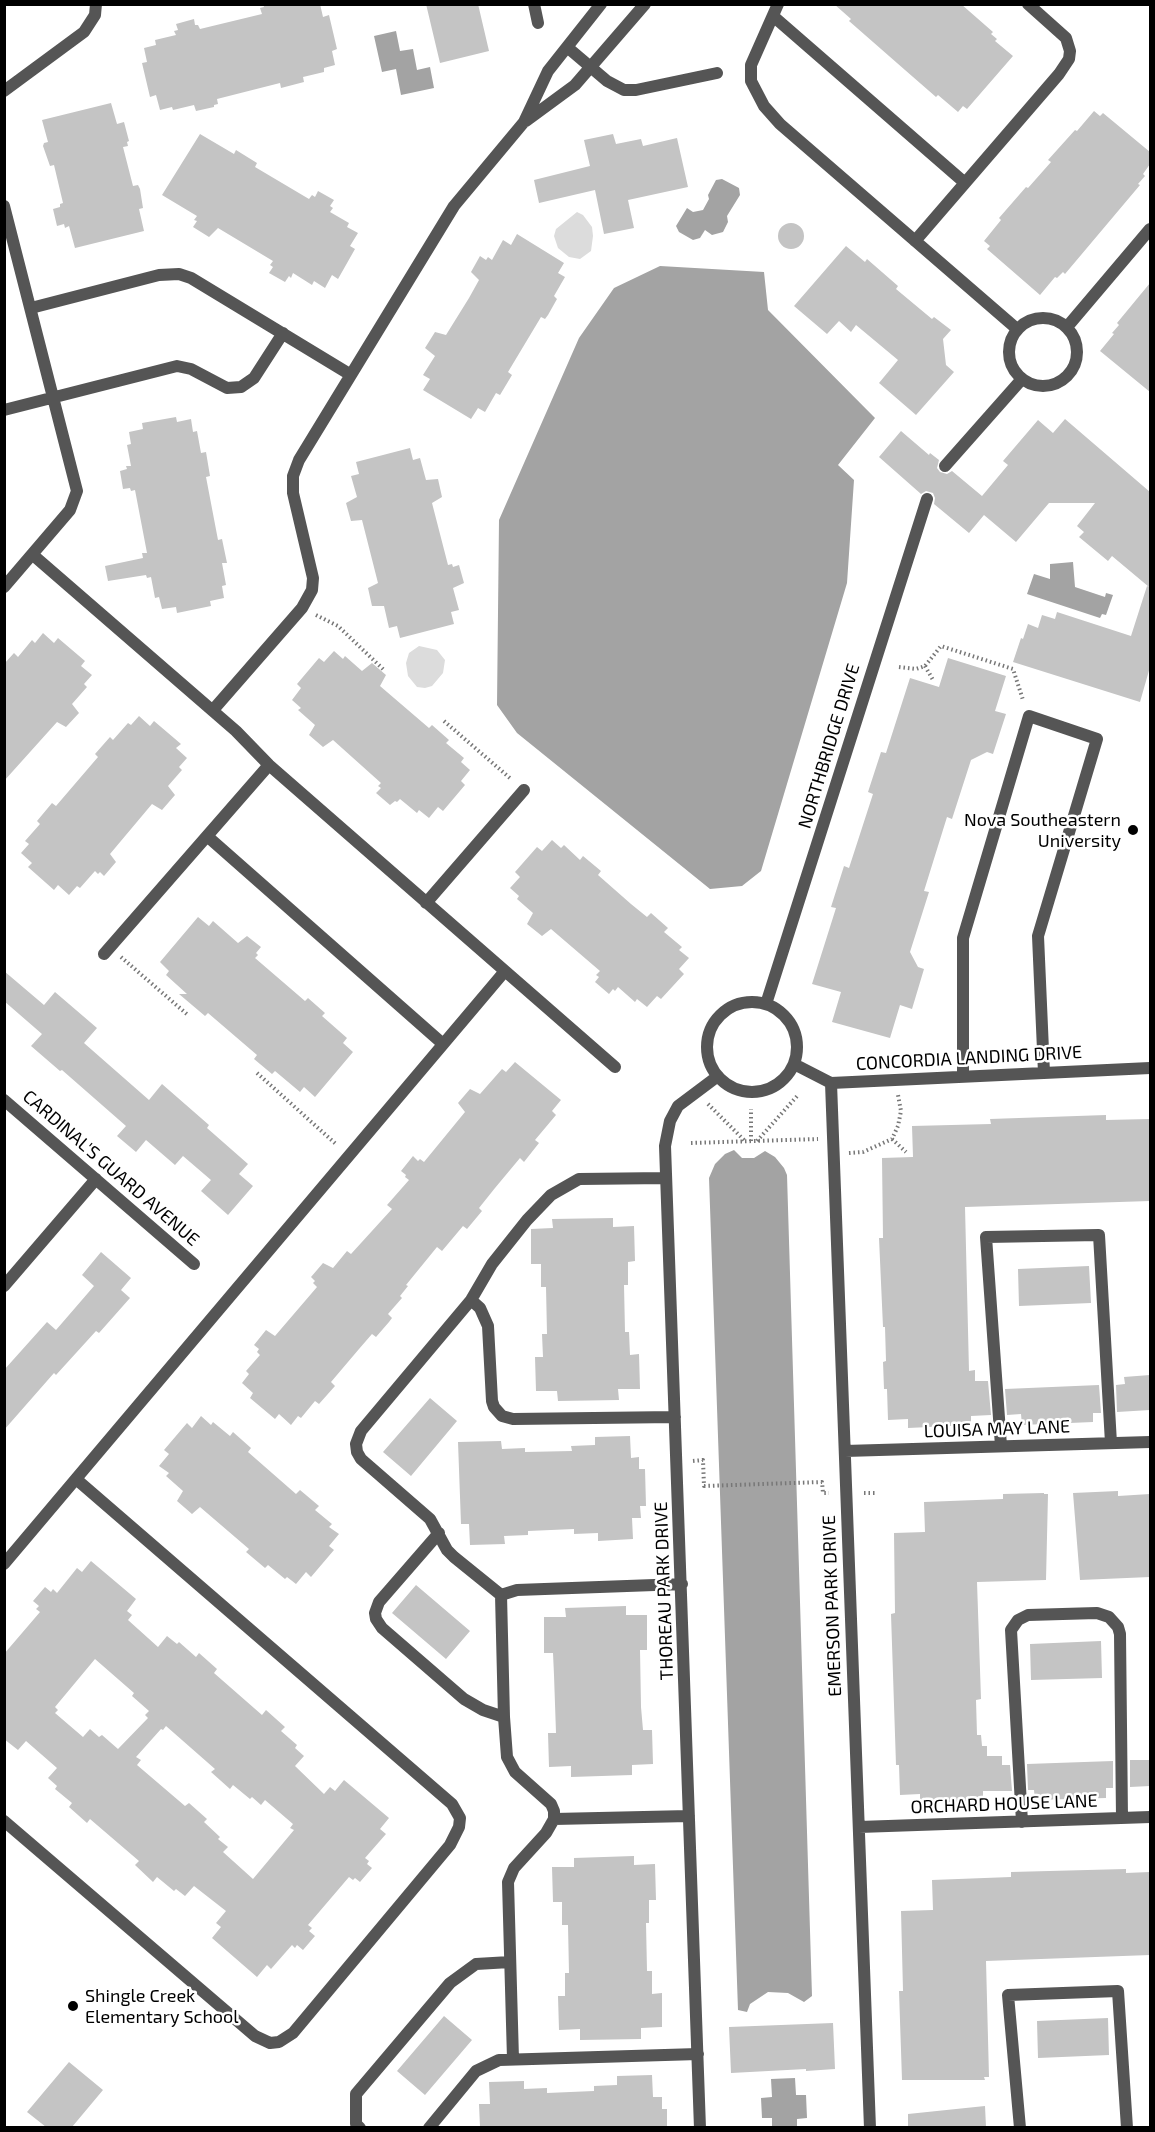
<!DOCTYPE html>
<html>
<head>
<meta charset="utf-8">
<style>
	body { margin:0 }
	#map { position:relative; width:1155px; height:2132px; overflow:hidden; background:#fff; font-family:"Exo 2",sans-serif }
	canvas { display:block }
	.frame { position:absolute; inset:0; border:6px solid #000; pointer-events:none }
</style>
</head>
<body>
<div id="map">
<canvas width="1155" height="2132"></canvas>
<div class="frame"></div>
</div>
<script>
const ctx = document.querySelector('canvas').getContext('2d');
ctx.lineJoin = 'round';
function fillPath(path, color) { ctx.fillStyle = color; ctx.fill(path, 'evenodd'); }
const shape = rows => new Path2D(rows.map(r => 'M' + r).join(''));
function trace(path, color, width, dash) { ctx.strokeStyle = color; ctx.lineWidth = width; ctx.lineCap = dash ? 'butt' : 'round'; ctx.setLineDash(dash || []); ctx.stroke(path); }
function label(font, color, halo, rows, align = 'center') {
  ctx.font = font + ' "Exo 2",sans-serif'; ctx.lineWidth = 5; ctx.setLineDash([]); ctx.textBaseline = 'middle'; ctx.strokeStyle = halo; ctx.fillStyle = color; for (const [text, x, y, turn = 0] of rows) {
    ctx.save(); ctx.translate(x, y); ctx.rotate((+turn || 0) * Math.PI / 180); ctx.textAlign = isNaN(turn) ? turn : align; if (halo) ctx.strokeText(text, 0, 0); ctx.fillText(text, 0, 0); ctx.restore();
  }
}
const green = shape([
	[577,212,583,215,592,227,593,236,591,251,580,259,569,257,558,248,554,236,556,229],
	[419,646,437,650,445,660,443,673,432,686,425,688,417,687,408,676,406,663,409,653]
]);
const water = shape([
	[396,31,400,51,413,49,417,70,430,67,434,88,401,95,396,69,382,72,374,36],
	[722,179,739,188,740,195,727,216,728,222,723,232,712,235,705,230,700,238,693,240,679,232,676,226,687,208,693,212,703,210,709,199,708,195,716,180],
	[660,266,764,272,768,310,875,418,838,465,854,480,847,583,761,871,742,886,710,889,517,733,497,705,499,520,579,338,614,288],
	[1073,562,1075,587,1105,597,1106,593,1113,595,1106,615,1102,614,1100,618,1027,594,1034,574,1050,579,1050,564],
	[734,1150,742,1158,754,1158,765,1151,775,1157,784,1168,787,1175,812,1996,804,2002,788,1993,768,1992,750,2004,747,2012,738,2010,709,1178,715,1164,725,1154],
	[795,2078,796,2095,806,2095,807,2118,797,2119,797,2127,772,2127,772,2118,762,2118,761,2098,772,2097,771,2079]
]);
const building = shape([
	[263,4,320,4,323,17,329,15,337,49,332,51,335,65,324,68,324,72,303,77,304,82,281,88,280,83,217,99,218,104,214,105,214,107,196,111,194,105,173,110,172,107,160,110,156,95,150,97,142,63,147,62,144,48,156,45,155,40,176,35,174,31,178,30,176,24,194,19,195,25,198,25,200,29,262,14,260,8,264,7],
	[426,4,478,4,489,51,440,63],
	[834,4,961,4,993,32,991,34,997,39,995,41,1013,56,967,109,963,106,958,112,938,95,936,97,905,70,849,21,851,19],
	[111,103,117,124,124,122,129,141,127,142,128,146,123,147,133,186,138,185,140,189,143,208,139,209,144,231,75,248,69,226,65,228,64,224,57,226,53,209,60,207,60,204,63,203,54,165,50,166,43,146,44,143,48,142,42,120],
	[1094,111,1100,116,1103,113,1150,152,1150,164,1143,174,1145,176,1138,184,1140,185,1065,274,1063,272,1057,278,1055,277,1040,295,987,249,990,246,984,241,1001,220,999,218,1026,187,1028,188,1051,162,1048,160,1075,130,1077,131],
	[200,134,234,154,236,150,257,163,255,167,309,199,312,195,315,197,318,191,334,200,330,206,333,208,330,212,349,223,347,227,358,233,350,246,355,249,338,279,332,275,325,288,314,281,312,285,293,273,291,278,289,276,285,282,269,273,273,267,270,265,273,261,218,228,209,237,193,227,197,221,194,220,197,216,162,195],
	[613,134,616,144,641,139,643,146,677,138,688,187,628,200,634,228,604,234,595,190,539,203,534,180,590,166,584,140],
	'778 236a13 13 0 1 1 26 0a13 13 0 1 1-26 0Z',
	[517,234,564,263,558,273,565,277,554,296,557,299,548,315,545,319,541,317,508,372,512,375,500,395,496,393,485,412,478,408,471,419,423,390,430,379,423,375,435,356,425,348,435,332,446,335,469,298,479,280,471,272,480,256,486,260,488,257,492,260,503,240,511,245],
	[846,246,865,262,867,259,898,286,896,289,932,319,934,317,951,330,943,339,946,365,954,372,916,415,879,383,898,360,856,325,851,332,839,321,827,334,794,306],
	[1150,283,1150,392,1100,351,1114,334,1112,333,1119,325,1117,323],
	[176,417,177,422,191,419,193,432,197,431,201,453,206,452,210,476,206,477,218,540,222,539,227,563,222,563,226,585,222,586,224,598,210,601,211,606,177,613,176,607,162,609,159,597,155,598,151,577,147,578,146,575,108,581,105,566,143,558,142,553,147,553,135,490,131,491,130,488,123,489,120,471,127,469,126,466,131,466,127,445,131,444,129,432,143,429,142,423],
	[1065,419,1150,492,1150,667,1140,702,1013,662,1021,638,1023,639,1028,624,1038,628,1042,615,1055,619,1057,612,1131,636,1147,586,1149,587,1112,556,1108,561,1079,537,1084,532,1077,526,1095,503,1049,503,1016,542,984,515,969,533,934,504,935,498,933,493,926,491,921,494,879,457,901,431,929,455,930,453,939,460,937,468,940,472,947,474,952,471,982,496,1008,465,1003,461,1038,420,1053,433],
	[410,448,413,460,420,458,426,480,438,479,442,497,432,503,448,565,452,564,453,567,459,565,464,583,453,588,459,610,451,612,454,624,400,638,397,626,389,628,384,606,372,606,368,588,378,583,362,520,351,521,346,503,357,497,351,476,359,474,356,462],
	[43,633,54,643,58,638,85,661,81,666,92,675,84,684,87,687,72,704,79,713,66,727,57,722,4,781,4,664,14,653,18,657,32,640,35,643],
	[334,651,343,659,345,656,362,671,372,663,386,675,380,686,429,728,432,725,449,740,446,743,464,758,461,762,470,770,461,781,465,785,443,811,438,807,429,818,419,810,417,813,400,799,397,802,395,801,390,805,376,793,381,788,378,786,381,783,333,740,323,747,309,735,315,725,298,710,301,708,292,700,301,688,297,684,319,658,324,662],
	[948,658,1006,676,995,711,1006,714,993,754,987,752,971,760,952,819,947,817,924,891,929,892,910,952,918,967,924,969,912,1009,900,1005,890,1038,832,1022,841,992,812,984,836,908,831,907,844,866,849,868,873,794,868,792,881,752,886,753,910,678,939,687],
	[139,716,150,726,154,721,181,744,176,748,187,758,179,767,182,770,168,786,175,795,162,810,152,804,110,854,116,862,104,876,100,872,98,874,95,871,80,888,77,886,69,895,58,885,54,890,28,867,32,863,21,853,29,844,25,841,40,824,37,821,52,803,56,806,98,757,95,754,110,737,113,740,128,723,131,725],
	[552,840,561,848,564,845,580,860,583,856,601,871,598,875,631,904,647,917,651,913,668,928,664,932,682,947,679,950,689,958,679,969,684,974,661,999,657,996,647,1007,637,999,635,1002,618,987,615,991,613,989,609,994,595,982,599,977,596,975,600,971,551,929,542,936,527,924,533,913,517,899,519,896,510,888,520,877,515,872,537,847,542,851],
	[198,917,209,926,213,921,238,943,247,936,261,947,256,953,258,955,255,958,305,1001,308,998,325,1013,322,1016,347,1038,343,1043,353,1052,315,1097,304,1087,300,1092,275,1071,272,1074,254,1059,257,1055,208,1013,205,1016,179,994,187,994,166,975,169,971,160,962],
	[4,971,44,1005,55,992,97,1028,84,1043,149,1100,162,1084,209,1125,207,1128,248,1164,239,1174,253,1186,228,1215,201,1191,211,1180,183,1156,175,1165,146,1140,136,1152,117,1136,126,1126,62,1070,60,1071,31,1046,42,1034,4,1001],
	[515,1062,561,1100,552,1111,556,1115,535,1140,539,1143,524,1162,520,1158,495,1188,479,1208,482,1211,467,1229,463,1226,442,1251,437,1247,406,1285,408,1286,400,1296,402,1298,388,1314,392,1318,389,1322,376,1337,372,1334,359,1349,331,1382,335,1386,319,1404,315,1401,301,1418,298,1416,291,1425,279,1414,275,1419,250,1398,253,1393,242,1383,249,1374,246,1371,260,1355,257,1352,259,1349,254,1345,266,1330,275,1336,317,1287,313,1283,315,1281,311,1277,323,1263,333,1268,347,1251,351,1254,392,1209,387,1205,409,1180,405,1177,406,1175,401,1171,413,1156,418,1161,420,1159,424,1162,465,1112,458,1103,470,1089,480,1094,502,1069,506,1072],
	[1106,1115,1106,1120,1150,1119,1150,1201,965,1207,969,1371,975,1370,975,1381,988,1381,991,1415,971,1416,971,1425,908,1428,908,1419,888,1420,887,1389,884,1389,883,1362,886,1361,885,1327,883,1327,879,1238,883,1238,882,1158,913,1157,912,1126,991,1124,990,1119],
	[613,1218,613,1227,634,1226,635,1261,628,1262,628,1285,624,1285,625,1332,629,1332,630,1355,639,1354,640,1389,618,1389,619,1400,558,1401,557,1391,536,1391,535,1357,543,1357,542,1334,547,1334,546,1287,541,1287,541,1264,531,1264,531,1229,553,1228,552,1219],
	[101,1252,131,1278,121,1290,130,1298,99,1333,96,1331,56,1375,54,1373,4,1430,4,1370,47,1322,56,1330,94,1286,82,1275],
	[1089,1266,1091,1303,1019,1306,1018,1269],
	[1150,1375,1150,1410,1117,1412,1116,1385,1125,1384,1124,1377],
	[1099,1385,1101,1413,1093,1413,1093,1422,1022,1425,1021,1414,1007,1415,1005,1389],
	[430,1398,457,1421,411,1476,383,1452],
	[201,1416,211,1425,213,1422,230,1436,233,1432,251,1448,248,1452,296,1494,300,1490,319,1506,315,1510,332,1524,329,1527,339,1534,329,1546,334,1550,311,1577,306,1572,296,1584,287,1577,285,1579,268,1565,265,1568,246,1552,249,1549,200,1507,192,1514,177,1501,183,1491,166,1476,169,1473,159,1466,169,1454,164,1450,187,1423,192,1428],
	[630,1436,631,1458,639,1457,639,1469,645,1469,646,1506,640,1506,641,1518,632,1518,633,1539,598,1541,598,1533,574,1534,574,1529,528,1531,528,1535,504,1536,505,1544,470,1545,469,1524,461,1524,458,1442,501,1441,502,1449,525,1448,525,1452,572,1451,571,1446,595,1445,595,1437],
	[1118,1491,1118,1496,1150,1494,1150,1577,1080,1580,1073,1493],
	[1044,1493,1044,1494,1048,1494,1046,1580,977,1582,981,1699,976,1700,977,1735,981,1735,982,1746,987,1746,987,1756,1002,1756,1002,1765,1010,1765,1012,1791,983,1791,983,1801,920,1803,920,1794,900,1795,899,1765,896,1765,891,1614,895,1613,894,1533,925,1532,924,1502,1003,1499,1003,1494],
	[91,1561,136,1599,127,1611,132,1615,128,1620,158,1647,167,1636,177,1644,179,1642,196,1657,199,1653,217,1669,214,1673,262,1715,266,1710,285,1727,281,1731,297,1745,295,1748,304,1756,295,1766,324,1794,330,1787,335,1791,344,1780,389,1818,380,1829,386,1834,365,1858,369,1861,367,1864,372,1868,360,1882,355,1878,353,1880,349,1877,308,1925,312,1928,309,1931,315,1936,303,1950,297,1945,295,1948,292,1945,271,1969,267,1965,257,1977,212,1938,221,1927,216,1923,226,1911,194,1886,185,1896,176,1889,174,1891,157,1877,153,1882,135,1865,139,1861,90,1819,87,1823,69,1807,72,1803,55,1789,57,1786,48,1778,57,1768,26,1741,18,1750,4,1739,4,1654,40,1612,36,1609,39,1606,33,1601,45,1587,51,1592,53,1589,57,1593,77,1568,82,1572],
	[95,1659,134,1693,132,1696,149,1711,145,1715,148,1718,118,1749,102,1735,99,1737,90,1729,83,1737,55,1713,58,1710,55,1707],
	[166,1726,215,1769,211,1772,230,1789,233,1785,250,1799,252,1797,261,1805,265,1800,293,1824,290,1828,294,1830,253,1879,223,1852,228,1847,218,1839,220,1837,204,1822,207,1819,189,1803,185,1806,137,1765,141,1760,136,1757,161,1729,163,1730],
	[416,1585,470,1631,446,1659,392,1613],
	[626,1606,626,1615,647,1615,647,1650,640,1650,641,1707,643,1730,652,1730,653,1764,632,1765,632,1775,571,1777,571,1766,549,1767,548,1733,556,1733,554,1675,553,1653,544,1653,544,1617,566,1617,565,1608],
	[1101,1641,1102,1678,1031,1680,1030,1644],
	[1130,1760,1150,1760,1150,1786,1130,1787],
	[1113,1761,1113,1788,1106,1788,1106,1798,1035,1800,1034,1790,1028,1790,1027,1764],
	[634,1856,634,1865,655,1864,656,1900,649,1900,649,1923,646,1923,647,1971,652,1971,652,1994,662,1993,662,2027,641,2028,641,2039,580,2040,580,2029,559,2030,558,1996,565,1996,565,1973,569,1973,568,1925,562,1925,562,1902,553,1902,552,1867,574,1867,574,1858],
	[1126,1869,1126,1873,1150,1872,1150,1955,986,1961,989,2077,984,2077,985,2080,902,2080,899,1991,903,1991,901,1911,933,1910,932,1880,1011,1877,1011,1872],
	[444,2016,472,2040,425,2095,397,2071],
	[1108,2018,1109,2055,1038,2058,1037,2021],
	[833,2023,835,2069,806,2071,806,2069,731,2073,729,2027],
	[69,2062,103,2090,72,2127,46,2127,27,2112],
	[652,2075,653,2097,662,2097,662,2109,667,2109,667,2127,480,2127,479,2104,490,2104,489,2082,524,2081,524,2089,547,2088,547,2093,594,2091,594,2086,617,2085,617,2076],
	[985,2106,986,2127,908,2127,908,2114]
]);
const path = shape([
	[316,615,338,626,384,670],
	[925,666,933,680],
	[899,667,916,669,925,666,941,646,1013,669,1023,700],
	[444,721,511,779],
	[121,957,189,1016],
	[257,1073,337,1145],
	[708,1104,746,1142],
	[892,1139,906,1152],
	[751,1141,751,1109],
	[757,1141,798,1095],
	[691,1143,818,1139],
	[849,1153,863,1152,892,1139,898,1126,901,1111,898,1095],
	[693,1461,703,1460,704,1486,822,1482,823,1493,829,1493],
	[864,1493,877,1493]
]);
const service = shape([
	[534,4,538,23],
	[778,4,751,65,751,81,764,106,780,124,1017,329],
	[773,16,965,183],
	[567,47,607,81,624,90,636,90,717,73],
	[4,91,84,32,95,15,96,4],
	[526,121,575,85,645,4],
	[4,206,77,491,70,510,4,587],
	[915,241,1059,74,1069,59,1070,51,1066,38,1028,4],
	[31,308,159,275,179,274,191,278,351,375],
	'1009 352a34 34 0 1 1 68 0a34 34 0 1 1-68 0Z',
	[1067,327,1150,229],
	[4,410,177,366,191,369,227,388,241,387,254,378,283,333],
	[945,466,1022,379],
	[33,555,236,731,269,765,615,1067],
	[213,710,302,608,312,590,313,578,293,493,293,476,299,460,454,206,524,122,548,71,601,4],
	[207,836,443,1044],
	[426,903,524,790],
	[104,954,269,765],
	'707 1047a45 45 0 1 1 90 0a45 45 0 1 1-90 0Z',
	[766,1004,927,499],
	[794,1064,831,1083,1150,1068],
	[963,1076,963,938,1029,716,1097,739,1038,936,1044,1073],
	[831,1083,870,2128],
	[666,1178,579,1179,551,1195,527,1220,492,1264,471,1300,361,1431,356,1444,357,1452,361,1459,430,1519,447,1550,454,1557,501,1595,517,1590,682,1584],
	[471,1300,480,1308,488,1326,492,1401,494,1407,502,1416,513,1419,675,1417],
	[1001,1446,986,1237,1099,1235,1111,1443],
	[845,1451,1150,1442],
	[439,1533,379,1602,375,1613,376,1619,382,1628,464,1699,483,1710,504,1717],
	[4,1564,505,971],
	[501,1595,504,1717,507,1757,515,1772,551,1804,554,1811,554,1819,689,1816],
	[4,1821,255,2036,270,2043,279,2042,293,2033,450,1845,459,1827,460,1818,452,1804,76,1479],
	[1022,1822,1011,1630,1018,1620,1028,1615,1097,1613,1109,1617,1118,1627,1120,1634,1122,1818],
	[859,1827,1150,1817],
	[513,2059,508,1882,514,1868,546,1833,554,1819],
	[360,2128,356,2124,356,2094,450,1983,476,1964,510,1962],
	[429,2128,476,2071,499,2060,698,2054],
	[700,2128,665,1146,670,1121,678,1106,718,1076],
	[1020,2128,1008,1995,1118,1991,1127,2128]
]);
const minor = shape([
	[4,1100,194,1264],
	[4,1286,96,1179]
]);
const markers = [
	[1133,830,6,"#000"],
	[73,2006,6,"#000"]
];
const streetNames = [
	["NORTHBRIDGE DRIVE",829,746,-73],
	["CONCORDIA LANDING DRIVE",969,1058,-3],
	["CARDINAL'S GUARD AVENUE",111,1168,41],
	["LOUISA MAY LANE",997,1429,-2],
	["THOREAU PARK DRIVE",664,1591,-92],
	["EMERSON PARK DRIVE",832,1606,-92],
	["ORCHARD HOUSE LANE",1004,1804,-2]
];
const poiNames = [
	["Nova Southeastern",1121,820],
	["University",1121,841],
	["Shingle Creek",85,1996,"left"],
	["Elementary School",85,2017,"left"]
];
fillPath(green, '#dcdcdc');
fillPath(water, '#a3a3a3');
fillPath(building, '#c4c4c4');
trace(path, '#777', 4, [1.5, 3]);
trace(service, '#555', 12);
trace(minor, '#555', 12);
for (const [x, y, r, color] of markers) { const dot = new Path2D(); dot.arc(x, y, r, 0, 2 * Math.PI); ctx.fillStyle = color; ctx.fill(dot); trace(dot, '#fff', 2); }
label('18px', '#000', '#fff', streetNames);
label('18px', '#000', '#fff', poiNames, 'right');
</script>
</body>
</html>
